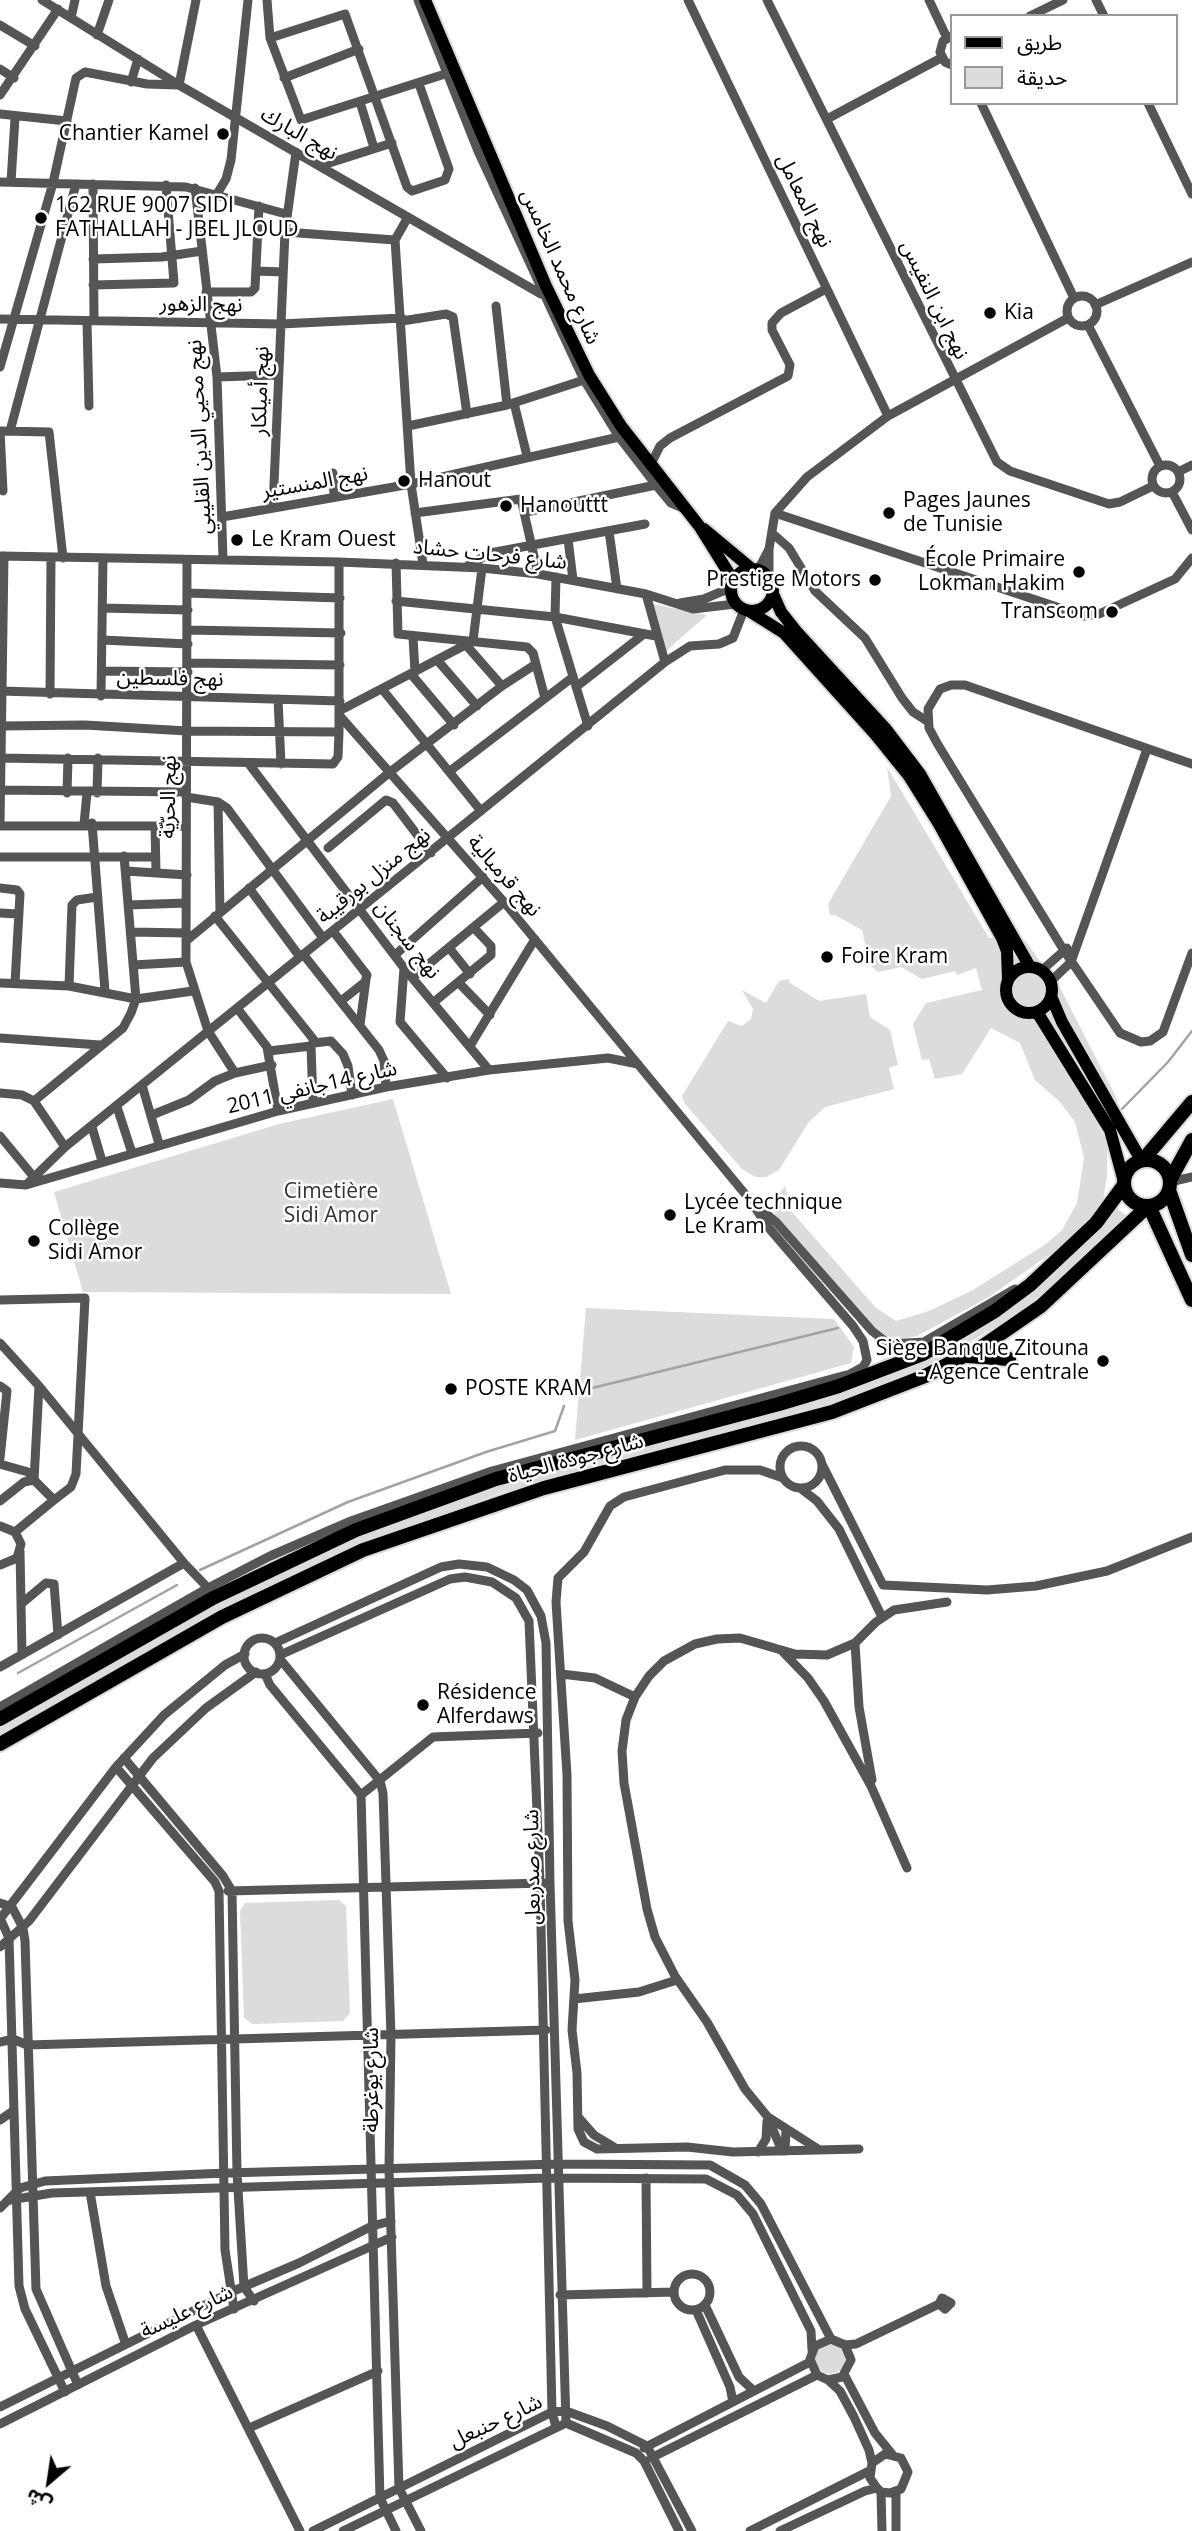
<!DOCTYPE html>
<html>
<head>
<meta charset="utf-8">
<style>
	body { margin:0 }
	#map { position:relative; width:1192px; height:2531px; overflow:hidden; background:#fff; font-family:"Open Sans","Noto Sans Arabic",sans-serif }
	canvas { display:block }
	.legend { position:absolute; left:950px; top:14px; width:228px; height:91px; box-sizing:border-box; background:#fff; border:2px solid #999; margin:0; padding:9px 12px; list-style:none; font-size:21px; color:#000 }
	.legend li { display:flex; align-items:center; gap:14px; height:35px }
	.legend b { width:35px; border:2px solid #999 }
	.north { position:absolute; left:14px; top:2447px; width:70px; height:70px; -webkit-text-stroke:5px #fff; paint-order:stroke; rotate:209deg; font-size:19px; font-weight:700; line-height:28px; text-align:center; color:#000 }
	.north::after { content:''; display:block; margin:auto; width:24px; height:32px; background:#000; clip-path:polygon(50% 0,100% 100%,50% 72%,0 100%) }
</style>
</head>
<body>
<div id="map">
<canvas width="1192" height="2531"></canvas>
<ul class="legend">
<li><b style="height:9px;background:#000"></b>طريق</li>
<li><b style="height:19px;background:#dcdcdc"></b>حديقة</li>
</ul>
<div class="north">ش</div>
</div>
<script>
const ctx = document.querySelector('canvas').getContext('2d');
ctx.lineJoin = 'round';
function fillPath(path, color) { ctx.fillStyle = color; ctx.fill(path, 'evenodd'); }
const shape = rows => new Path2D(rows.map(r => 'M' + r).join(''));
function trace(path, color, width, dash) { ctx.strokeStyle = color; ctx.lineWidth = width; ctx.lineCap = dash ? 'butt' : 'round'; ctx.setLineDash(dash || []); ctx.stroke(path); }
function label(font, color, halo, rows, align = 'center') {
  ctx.font = font + ' "Open Sans","Noto Sans Arabic",sans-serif'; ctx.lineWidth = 5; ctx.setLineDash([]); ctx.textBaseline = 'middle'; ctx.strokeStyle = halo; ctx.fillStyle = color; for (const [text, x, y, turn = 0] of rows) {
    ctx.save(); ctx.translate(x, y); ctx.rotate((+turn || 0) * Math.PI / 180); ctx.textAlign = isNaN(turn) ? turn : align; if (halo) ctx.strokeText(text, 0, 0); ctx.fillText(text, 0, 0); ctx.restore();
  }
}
const green = shape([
	[653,604,707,615,665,652],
	[887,767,989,938,1025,940,1041,963,1050,968,1118,1101,1098,1126,1107,1142,1107,1175,1103,1201,1096,1215,1060,1247,989,1297,917,1336,901,1339,889,1338,865,1320,775,1215,776,1199,785,1186,792,1212,875,1307,896,1321,929,1311,973,1290,1046,1244,1062,1230,1077,1203,1084,1158,1075,1122,1060,1102,1035,1080,1020,1043,991,1028,962,1074,935,1079,929,1059,922,1060,913,1024,926,1003,982,990,976,968,957,975,955,971,922,979,901,967,878,972,870,965,862,930,835,915,830,915,828,904,891,796],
	[789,979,790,983,819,1001,866,994,870,1017,890,1030,898,1065,889,1068,894,1089,825,1107,808,1123,779,1170,766,1177,755,1177,742,1169,685,1104,682,1096,728,1021,742,1026,751,1019,753,1009,742,990,766,1003,779,981],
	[393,1099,451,1294,83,1292,54,1192,279,1124],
	[1112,1205,1127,1216,1058,1282,1004,1322,932,1364,894,1382,827,1404,500,1493,362,1545,0,1739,0,1725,216,1602,358,1534,495,1483,824,1392,961,1335],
	[586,1308,834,1319,854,1347,851,1363,575,1440],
	[339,1900,346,1906,350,2013,343,2021,252,2024,244,2018,240,1911,245,1903],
	'815 2359a15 15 0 1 1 30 0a15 15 0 1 1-30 0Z'
]);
const stream = shape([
	[1122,1109,1168,1062,1192,1031],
	[575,1395,584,1390,838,1328],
	[200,1570,348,1502,486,1452,555,1431,564,1406],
	[18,1673,177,1585]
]);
const minor = shape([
	[42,0,179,85,541,294],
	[267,0,270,38,301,120,445,74],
	[418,0,478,151,584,380,619,437,656,485,671,503,683,508],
	[688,0,888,416],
	[767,0,997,462,1010,471,1109,504,1120,502,1153,486],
	[929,0,947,38],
	[1096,0,1104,16],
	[1030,16,1063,0],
	[71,18,75,0],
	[0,25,35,46],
	[97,35,109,0],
	[952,36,943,41,940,52,945,62,952,65],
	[270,38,345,14,407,187,412,191,445,180,449,169,419,84],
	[0,69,14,78],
	[284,78,359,49],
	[131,82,138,59],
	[0,95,58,9],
	[360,102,374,148],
	[981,103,1074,298],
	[1148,103,1192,194],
	[0,114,67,121],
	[827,119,941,58],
	[320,166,392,143],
	[0,182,186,187,286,214],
	[11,182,15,118],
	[93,184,94,320],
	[195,188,217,377,223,559],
	[217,194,226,179,231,160,248,0],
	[408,217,395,240,411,484,423,564],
	[285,232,395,240],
	[93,259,162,257,202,251],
	[257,271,283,272],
	[93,285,174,283,166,185],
	[206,292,251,292,255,288,259,206],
	'1067 311a15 15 0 1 1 30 0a15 15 0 1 1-30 0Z',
	[1095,305,1192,262],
	[496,306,507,405],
	[0,319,281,324,402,318],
	[87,321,89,406],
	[402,321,446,314,453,317,467,414],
	[1088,325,1160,466],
	[0,367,53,183,76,78,85,72,147,84,179,85,196,0],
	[217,377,278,375],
	[514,403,527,456],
	[408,426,507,405,584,380],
	[0,431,49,432,63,558],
	[0,431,3,491],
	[10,431,76,184],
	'1152 479a14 14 0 1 1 28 0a14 14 0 1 1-28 0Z',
	[650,466,660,446,670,438,788,376,790,365,772,330,772,323,781,313,826,289],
	[1178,472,1192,465],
	[333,473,334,497],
	[1172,492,1192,530],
	[273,507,285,232,296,152],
	[526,512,656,485],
	[415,513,521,499,538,574],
	[775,513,807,477,888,416,1068,318],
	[222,517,411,484,619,437],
	[609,531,617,589],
	[772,533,789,548,815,591,865,638,902,698,913,712,927,721],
	[568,539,573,580],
	[0,556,339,562,482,568,538,574,646,594,693,609,735,604],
	[4,556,0,826,186,826],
	[396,563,398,634,527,647,533,653,545,698],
	[466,567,490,553,645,524],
	[758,570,769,549],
	[556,577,555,617,588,726],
	[769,578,769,549,775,513,1084,616,1099,614,1175,579,1192,558],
	[187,593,340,598],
	[646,594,665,662],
	[396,601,555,617,656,636],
	[680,603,704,599,730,588],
	[102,608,188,610],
	[188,630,341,633],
	[413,637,415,672],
	[102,640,188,644],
	[466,645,502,686],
	[438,661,477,706],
	[188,663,340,665],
	[102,671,188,672],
	[411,674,454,725],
	[576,687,644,634],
	[382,689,481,811],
	[0,691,340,701],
	[50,694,51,557],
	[101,696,103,558],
	[278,699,281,764],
	[339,711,473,641,482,568],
	[3,726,85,725,187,731,339,732],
	[1,758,333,764,338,757,339,732,339,562],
	[249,764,404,968,489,1070],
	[1192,764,965,685,951,685,940,689,928,709,929,728,937,743,1063,949,1120,1033,1141,1042,1150,1041,1163,1032,1192,953],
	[450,771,573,677],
	[0,790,186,792],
	[67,793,68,758],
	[97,793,98,758],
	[186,797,218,802,227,808,323,938],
	[218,802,220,912],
	[92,823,105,991],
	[84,824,87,793],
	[155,826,156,872],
	[328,848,386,800,393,803,431,853],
	[0,857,155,857],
	[126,871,187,875],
	[0,888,17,890,20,894,15,983],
	[249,888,300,957],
	[129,905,186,903],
	[0,913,18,914],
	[215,916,314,1040,311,1046,269,1051],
	[333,931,367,975,365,982,341,1001],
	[132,932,186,933],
	[186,941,390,772,502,686,536,664],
	[450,949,470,974],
	[303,954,379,1050,384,1061,386,1087],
	[395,955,483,877],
	[133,965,186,962],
	[404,968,400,1022,447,1078],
	[1041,971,1067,948],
	[413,977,504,902],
	[1050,982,1071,962,1147,749],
	[0,983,69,986,136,999,193,991],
	[459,983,490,1015],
	[69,986,72,905,77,900,97,897],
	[434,1002,491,955,491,946,474,928],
	[237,1008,267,1047,278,1111],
	[360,1025,366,979],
	[0,1038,100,1045],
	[314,1043,331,1041,343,1054,348,1066,352,1095],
	[311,1046,313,1103],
	[470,1046,535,939],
	[235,1073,272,1065],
	[142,1085,159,1144],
	[0,1093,22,1095,34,1101,65,1147],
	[34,1101,123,1028,131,1013,136,999,124,856],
	[117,1107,132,1153],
	[152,1115,189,1100,215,1081,235,1073,208,1031,186,962,187,560],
	[92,1127,102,1161],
	[0,1136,33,1176],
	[1170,1182,1192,1177],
	[0,1183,26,1185,278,1111,386,1087,489,1070,608,1058,638,1064],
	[26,1185,65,1147,665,662,690,646,719,644,733,638,744,610],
	[759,1208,776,1222,872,1331,889,1344,924,1342,1015,1289],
	[0,1300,85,1298,76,1474,71,1487,54,1500],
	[0,1343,39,1386,184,1563],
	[0,1386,7,1391,0,1458],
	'780 1467a21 21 0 1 1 42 0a21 21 0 1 1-42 0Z',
	[0,1464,28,1472,34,1480,39,1386],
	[822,1464,883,1585,987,1590,1036,1586,1107,1571,1192,1537],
	[783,1478,760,1470,725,1470,624,1497,610,1506,584,1552,558,1578,556,1602,567,1775,568,1921,575,1980,572,2030,577,2073,578,2129,584,2142,597,2149,687,2147,733,2152,859,2149],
	[800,1488,817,1501,839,1529,882,1617],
	[0,1501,24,1482,34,1480,54,1500,15,1532],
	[0,1526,15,1532,21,1544,17,1558,0,1565],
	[20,1551,22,1655],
	[21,1604,46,1583,54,1584,58,1635],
	'244 1656a18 18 0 1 1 36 0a18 18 0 1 1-36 0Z',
	[275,1643,441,1567,459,1564,487,1567,514,1580,527,1590,541,1616,546,1643,550,1883,566,2423],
	[855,1643,859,1707,872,1780],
	[782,1651,808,1678,824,1701,871,1786,907,1868],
	[280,1655,450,1579,465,1577,492,1582,516,1598,529,1621,540,1883,552,2412,556,2427],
	[280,1659,380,1781,383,1793,391,2036,389,2169,399,2488,421,2531],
	[0,1667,184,1563,208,1588],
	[265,1674,270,1685,361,1795,380,2498,396,2531],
	[561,1674,595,1678,635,1697],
	[0,1707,208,1588,270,1556,351,1521,492,1471,850,1374,863,1367,867,1360,863,1341,853,1326,768,1227,750,1200,504,902,339,715],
	[124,1758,223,1876,232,1891,237,2173,244,2287,254,2301],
	[116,1767,215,1882,219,1891,225,2250,234,2309],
	[361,1795,433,1737,538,1733],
	[228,1891,546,1883],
	[0,1903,12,1907,23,1928,25,1941,36,2289,78,2385],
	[0,1918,9,1938,19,2286,25,2309,65,2392],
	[0,1919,116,1767,164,1715,225,1665,245,1654],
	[0,1947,29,1921,153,1758,206,1708,256,1672],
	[574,1999,639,1992,677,1980],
	[0,2042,13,2039,27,2045,546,2030],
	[768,2117,818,2149],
	[579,2118,594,2135,614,2147],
	[0,2120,13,2111],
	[782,2151,767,2116,745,2089,707,2022,675,1976,655,1937,647,1909,624,1783,622,1751,626,1720,635,1697,649,1676,664,1661,695,1644,717,1639,740,1638,795,1654,827,1655,855,1643,876,1622,894,1610,947,1602],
	[785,2151,786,2129],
	[758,2152,766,2139,767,2121],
	[646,2178,647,2293],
	[90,2192,106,2286,125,2342],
	[10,2200,52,2193,547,2178,706,2179,737,2195,753,2214,811,2331,812,2350],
	[0,2208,20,2188,45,2181,225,2173,559,2164,710,2165,745,2185,761,2204,831,2339],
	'674 2292a18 18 0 1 1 36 0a18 18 0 1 1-36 0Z',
	[560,2295,674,2292],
	[705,2305,739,2377,754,2391],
	[696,2310,730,2387,733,2402],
	[196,2325,300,2531],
	[845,2345,856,2344,939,2304,942,2298,951,2303,945,2309,939,2304],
	[844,2374,875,2433,892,2454],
	[828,2380,840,2391,854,2417,869,2450,872,2463],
	[0,2407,229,2293,299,2263,372,2226,391,2221],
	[0,2424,196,2325,392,2237],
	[249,2428,378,2371],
	[644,2448,810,2362],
	[651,2458,817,2375,828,2380,842,2377,851,2360,845,2345,831,2339,815,2346,810,2359,817,2375],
	[896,2491,896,2531],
	[881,2492,882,2531],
	[313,2531,552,2412,566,2411,607,2426,647,2446,692,2531],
	[343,2531,566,2423,636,2453,644,2461,679,2531],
	[750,2531,869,2471],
	[780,2531,865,2491,877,2488,881,2492,890,2493,901,2489,908,2472,901,2458,885,2454,872,2463,870,2478,877,2488]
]);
const major = shape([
	[425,0,546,286,589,375,621,426,700,527,733,580],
	[704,529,752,569],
	'731 590a21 21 0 1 1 42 0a21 21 0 1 1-42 0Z',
	[773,594,781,612,796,631,885,728,920,774,1030,967],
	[749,611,784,633,875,734,909,776,939,824,1002,938,1007,951,1008,980],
	'1006 990a23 23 0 1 1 46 0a23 23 0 1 1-46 0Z',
	[1051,996,1062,1022,1141,1160],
	[1037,1012,1110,1130,1124,1182]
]);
const highway = shape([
	'1124 1183a23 23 0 1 1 46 0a23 23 0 1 1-46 0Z',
	[1143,1160,1192,1102],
	[1170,1180,1192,1140],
	[1169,1190,1192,1255],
	[1149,1206,1192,1300],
	[967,1356,1009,1359],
	[0,1719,213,1598,356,1530,496,1479,779,1404,839,1386,923,1354,995,1311,1030,1285,1096,1223,1124,1185],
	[0,1744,222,1617,363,1550,544,1488,832,1412,925,1376,983,1346,1041,1306,1148,1206]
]);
const markers = [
	[223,134,7,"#000"],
	[41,218,7,"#000"],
	[990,313,7,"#000"],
	[404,481,7,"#000"],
	[506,506,7,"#000"],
	[889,513,7,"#000"],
	[237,540,7,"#000"],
	[1079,572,7,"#000"],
	[875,580,7,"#000"],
	[1112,612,7,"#000"],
	[827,957,7,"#000"],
	[670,1215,7,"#000"],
	[34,1241,7,"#000"],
	[1103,1361,7,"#000"],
	[451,1389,7,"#000"],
	[423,1705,7,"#000"]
];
const poiNames = [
	["Chantier Kamel",209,134,"right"],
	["162 RUE 9007 SIDI",55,206],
	["FATHALLAH - JBEL JLOUD",55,230],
	["Kia",1004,313],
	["Hanout",418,481],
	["Pages Jaunes",903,501],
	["de Tunisie",903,525],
	["Hanouttt",520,506],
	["Le Kram Ouest",251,540],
	["École Primaire",1065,560,"right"],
	["Lokman Hakim",1065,584,"right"],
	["Prestige Motors",861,580,"right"],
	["Transcom",1098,612,"right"],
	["Foire Kram",841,957],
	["Lycée technique",684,1203],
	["Le Kram",684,1227],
	["Collège",48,1229],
	["Sidi Amor",48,1253],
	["Siège Banque Zitouna",1089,1349,"right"],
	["- Agence Centrale",1089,1373,"right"],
	["POSTE KRAM",465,1389],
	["Résidence",437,1693],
	["Alferdaws",437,1717]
];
const streetNames = [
	["نهج البارك",299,134,30],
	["نهج المعامل",804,201,64],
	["شارع محمد الخامس",560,267,66],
	["نهج ابن النفيس",934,300,64],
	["نهج الزهور",201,305,1],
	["نهج أميلكار",261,391,-88],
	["نهج محيي الدين القليبي",200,437,-93],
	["نهج المنستير",315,483,-10],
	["شارع فرحات حشاد",490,555,6],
	["نهج فلسطين",170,679,1],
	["نهج الحرّيّة",169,797,-89],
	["نهج منزل بورقيبة",374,876,-39],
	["نهج قرمبالية",504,876,49],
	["نهج سجنان",407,940,52],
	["شارع 14جانفي 2011",312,1088,-13],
	["شارع جودة الحياة",576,1459,-15],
	["شارع صدربعل",533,1867,-91],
	["شارع يوغرطة",372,2080,-90],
	["شارع عليسة",187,2312,-25],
	["شارع حنبعل",496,2422,-25]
];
const parkNames = [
	["Cimetière",331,1192],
	["Sidi Amor",331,1216]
];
fillPath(green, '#dcdcdc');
trace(stream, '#a3a3a3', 2.5);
trace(major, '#dbdbdb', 16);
trace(highway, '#dbdbdb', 18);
trace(minor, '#555', 9);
trace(major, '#000', 12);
trace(highway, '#000', 14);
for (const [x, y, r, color] of markers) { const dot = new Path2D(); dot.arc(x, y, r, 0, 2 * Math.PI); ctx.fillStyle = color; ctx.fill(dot); trace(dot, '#fff', 2.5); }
label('21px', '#000', '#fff', poiNames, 'left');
label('21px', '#000', '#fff', streetNames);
label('21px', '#333', '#fff', parkNames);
</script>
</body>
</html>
